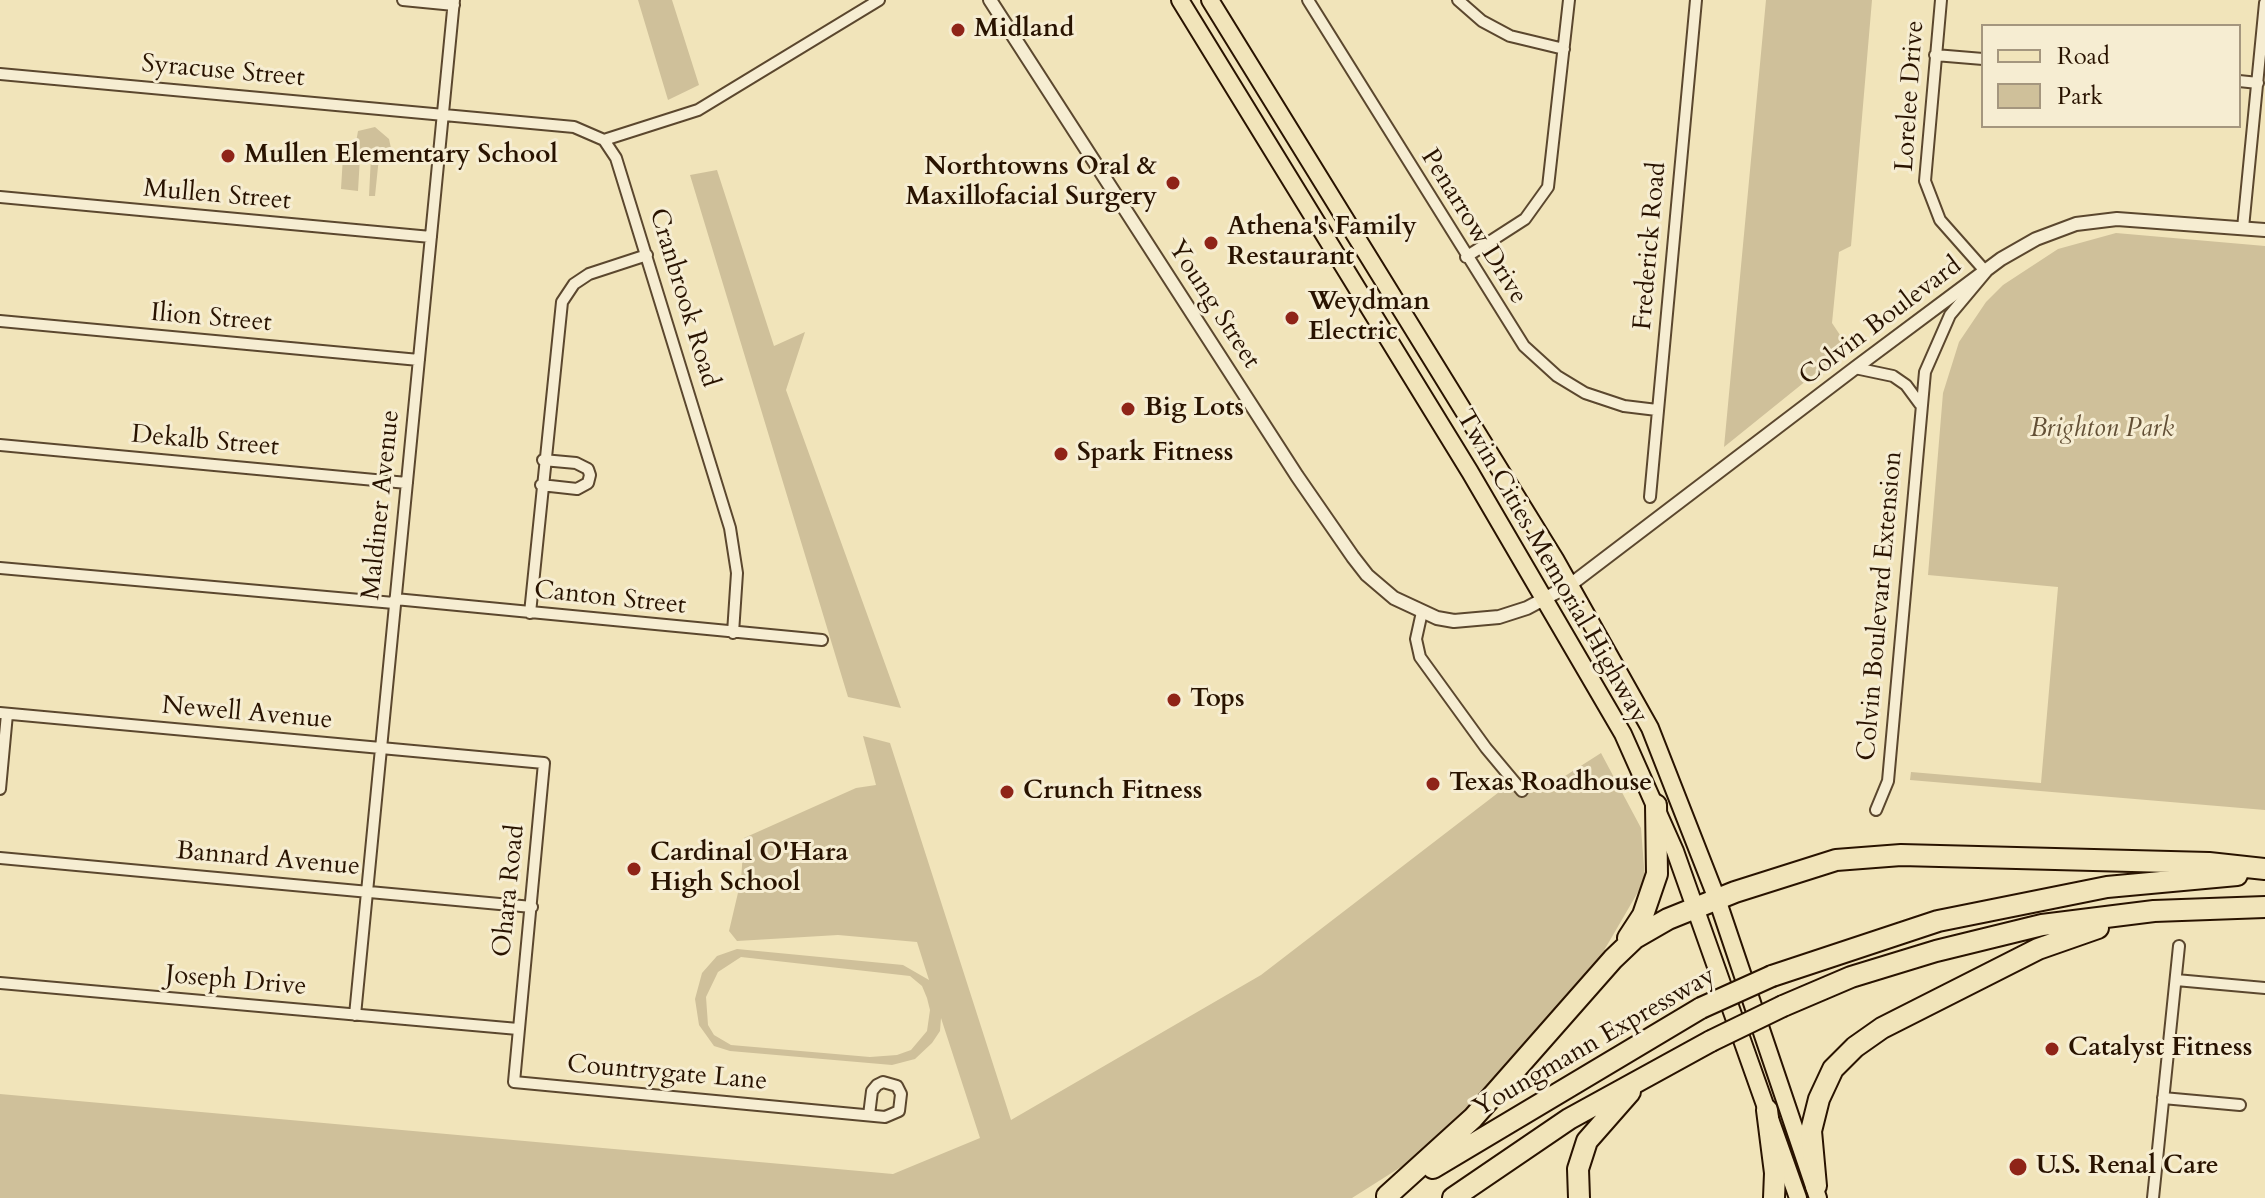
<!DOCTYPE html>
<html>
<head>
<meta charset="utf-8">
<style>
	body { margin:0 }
	#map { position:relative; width:2265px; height:1198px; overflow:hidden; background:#f1e4ba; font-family:Cardo,serif }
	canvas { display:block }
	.legend { position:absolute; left:1981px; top:24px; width:260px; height:104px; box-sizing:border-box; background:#f6edd2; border:2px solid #a4967e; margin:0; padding:10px 14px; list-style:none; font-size:24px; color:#291300 }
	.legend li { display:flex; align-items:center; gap:16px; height:40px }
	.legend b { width:40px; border:2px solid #a4967e }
</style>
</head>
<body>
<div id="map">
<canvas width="2265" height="1198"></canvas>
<ul class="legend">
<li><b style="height:10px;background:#f1e4ba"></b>Road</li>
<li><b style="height:22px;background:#cfc09a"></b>Park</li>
</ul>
</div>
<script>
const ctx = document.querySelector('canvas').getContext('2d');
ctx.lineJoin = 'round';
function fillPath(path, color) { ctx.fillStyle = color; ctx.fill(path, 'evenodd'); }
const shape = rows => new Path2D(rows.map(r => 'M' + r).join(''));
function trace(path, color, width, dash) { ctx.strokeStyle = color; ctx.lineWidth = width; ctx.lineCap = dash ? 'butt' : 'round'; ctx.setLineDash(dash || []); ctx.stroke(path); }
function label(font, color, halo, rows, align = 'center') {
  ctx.font = font + ' Cardo,serif'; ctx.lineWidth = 6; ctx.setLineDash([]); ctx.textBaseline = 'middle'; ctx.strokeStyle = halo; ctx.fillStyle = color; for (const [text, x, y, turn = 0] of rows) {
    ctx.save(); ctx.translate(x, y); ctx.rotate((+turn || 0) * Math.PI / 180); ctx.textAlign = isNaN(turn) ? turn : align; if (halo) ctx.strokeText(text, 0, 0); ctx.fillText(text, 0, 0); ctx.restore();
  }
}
const green = shape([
	[638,0,672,0,699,85,668,100],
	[1766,0,1872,0,1851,246,1839,252,1832,323,1848,347,1724,447],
	[375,127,389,139,392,153,379,157,375,196,369,196,371,156,355,148,358,131],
	[343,156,360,157,358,191,341,189],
	[717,170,774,346,805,332,786,390,901,708,848,697,690,175],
	[2116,233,2265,246,2265,810,1910,780,1911,772,2041,783,2058,587,1928,575,1943,393,1959,342,1986,302,2003,285,2058,249],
	[863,736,890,743,1011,1120,1261,975,1503,789,1562,778,1601,753,1641,828,1645,880,1595,966,1488,1091,1431,1148,1352,1198,0,1198,0,1094,893,1174,980,1138,941,1018,940,1031,932,1043,915,1059,892,1065,730,1051,714,1046,699,1025,695,999,702,973,717,956,737,949,903,965,929,980,917,942,838,935,737,941,729,931,741,880,744,838,856,788,876,785],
	[741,957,910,976,922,986,927,998,930,1010,927,1031,911,1050,897,1055,870,1057,731,1045,714,1035,708,1025,706,997,718,972]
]);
const minor = shape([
	[403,0,454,5],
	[1308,0,1524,346,1557,376,1585,393,1624,406,1657,410],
	[1458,0,1482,21,1510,36,1564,49],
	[1935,55,1983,59],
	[0,74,574,127,604,140,616,158,730,528,737,573,733,633],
	[2239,81,2258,83],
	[604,140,698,110,879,0],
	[0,197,431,237],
	[2243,228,2265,3],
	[1466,257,1525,219,1548,187,1569,0],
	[0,321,419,360],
	[1855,368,1893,376,1906,385,1920,404],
	[0,445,407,483],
	[541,485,577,489,588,483,590,475,588,469,576,463,543,460],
	[1650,497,1696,0],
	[0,568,394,603],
	[395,599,822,640],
	[1422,612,1416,639,1420,657,1486,748,1522,791],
	[530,613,562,302,574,284,589,274,647,255],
	[0,713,544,763,514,1082,885,1117,899,1111,901,1094,897,1086,883,1082,877,1085,872,1091,869,1115],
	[0,789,7,714],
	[1876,810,1888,781,1925,372,1950,315,1986,272,1940,220,1925,181,1941,0],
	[0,858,532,907],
	[2176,980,2265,988],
	[0,983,518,1029],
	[355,1015,454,0],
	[2163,1098,2240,1105],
	[2153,1198,2179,946]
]);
const tertiary = shape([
	[990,0,1297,476,1353,557,1367,575,1394,598,1437,618,1454,621,1499,617,1527,608,1570,585,1855,368,2001,259,2036,239,2076,224,2117,219,2265,230]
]);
const primary = shape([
	[1180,0,1470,472,1623,734,1675,851,1798,1198],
	[1210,0,1555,559,1650,728,1717,899,1818,1198]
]);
const motorway = shape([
	[1628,938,1643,915,1657,874,1656,805],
	[1772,976,1938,921,2107,887,2237,875],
	[1783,1006,1851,977,1936,951,2042,925,2154,911,2265,907],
	[1767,1110,1775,1173,1774,1198],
	[1433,1168,1701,1008],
	[1816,1186,1811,1131,1819,1099,1833,1069,1855,1047,1882,1028,2038,949,2098,928],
	[1387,1196,1473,1118,1613,959,1635,938,1668,919,1735,892,1836,860,1901,855,2209,863,2265,869],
	[1453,1198,1569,1119,1711,1041],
	[1579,1198,1578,1169,1587,1141,1630,1092]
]);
const motorwayBridge = shape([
	[1701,1008,1772,976],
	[1711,1041,1783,1006]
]);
const markers = [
	[958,30,8,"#8f2418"],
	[228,156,8,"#8f2418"],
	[1173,183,8,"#8f2418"],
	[1211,243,8,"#8f2418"],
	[1292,318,8,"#8f2418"],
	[1128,409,8,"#8f2418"],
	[1061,454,8,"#8f2418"],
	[1174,700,8,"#8f2418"],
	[1433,784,8,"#8f2418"],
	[1007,792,8,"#8f2418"],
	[634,869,8,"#8f2418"],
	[2052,1049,8,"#8f2418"],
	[2018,1167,10,"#8f2418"]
];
const poiNames = [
	["Midland",974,30],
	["Mullen Elementary School",244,156],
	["Northtowns Oral &",1157,168,"right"],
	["Maxillofacial Surgery",1157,198,"right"],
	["Athena's Family",1227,228],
	["Restaurant",1227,258],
	["Weydman",1308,303],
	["Electric",1308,333],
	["Big Lots",1144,409],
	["Spark Fitness",1077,454],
	["Tops",1190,700],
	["Texas Roadhouse",1449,784],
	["Crunch Fitness",1023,792],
	["Cardinal O'Hara",650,854],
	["High School",650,884],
	["Catalyst Fitness",2068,1049],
	["U.S. Renal Care",2036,1167]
];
const streetNames = [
	["Syracuse Street",223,72,5],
	["Lorelee Drive",1911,96,-86],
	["Mullen Street",217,196,5],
	["Penarrow Drive",1473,227,58],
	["Frederick Road",1651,246,-85],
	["Cranbrook Road",683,298,73],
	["Young Street",1213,305,57],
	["Ilion Street",211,319,5],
	["Colvin Boulevard",1881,322,-37],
	["Dekalb Street",205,442,5],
	["Maldiner Avenue",382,505,-84],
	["Twin Cities Memorial Highway",1551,567,60],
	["Canton Street",610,599,6],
	["Colvin Boulevard Extension",1881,606,-85],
	["Newell Avenue",247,714,5],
	["Bannard Avenue",268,860,5],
	["Ohara Road",510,891,-84],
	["Joseph Drive",236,982,5],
	["Youngmann Expressway",1595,1043,-30],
	["Countrygate Lane",667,1074,5]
];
const parkNames = [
	["Brighton Park",2102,430]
];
fillPath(green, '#cfc09a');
trace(minor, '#5b472e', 14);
trace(tertiary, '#5b472e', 16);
trace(primary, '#291300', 20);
trace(motorway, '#291300', 24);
trace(minor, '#f6edd2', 10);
trace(tertiary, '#f6edd2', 12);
trace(primary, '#f1e4ba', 16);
trace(motorway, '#f1e4ba', 20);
trace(motorwayBridge, '#291300', 24, []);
trace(motorwayBridge, '#f1e4ba', 20);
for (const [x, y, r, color] of markers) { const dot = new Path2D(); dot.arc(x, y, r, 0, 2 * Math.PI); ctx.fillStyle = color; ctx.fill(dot); trace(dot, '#f6edd2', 3); }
label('bold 26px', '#291300', '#f6edd2', poiNames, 'left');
label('26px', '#291300', '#f6edd2', streetNames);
label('italic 26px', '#635036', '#f6edd2', parkNames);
</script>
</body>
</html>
